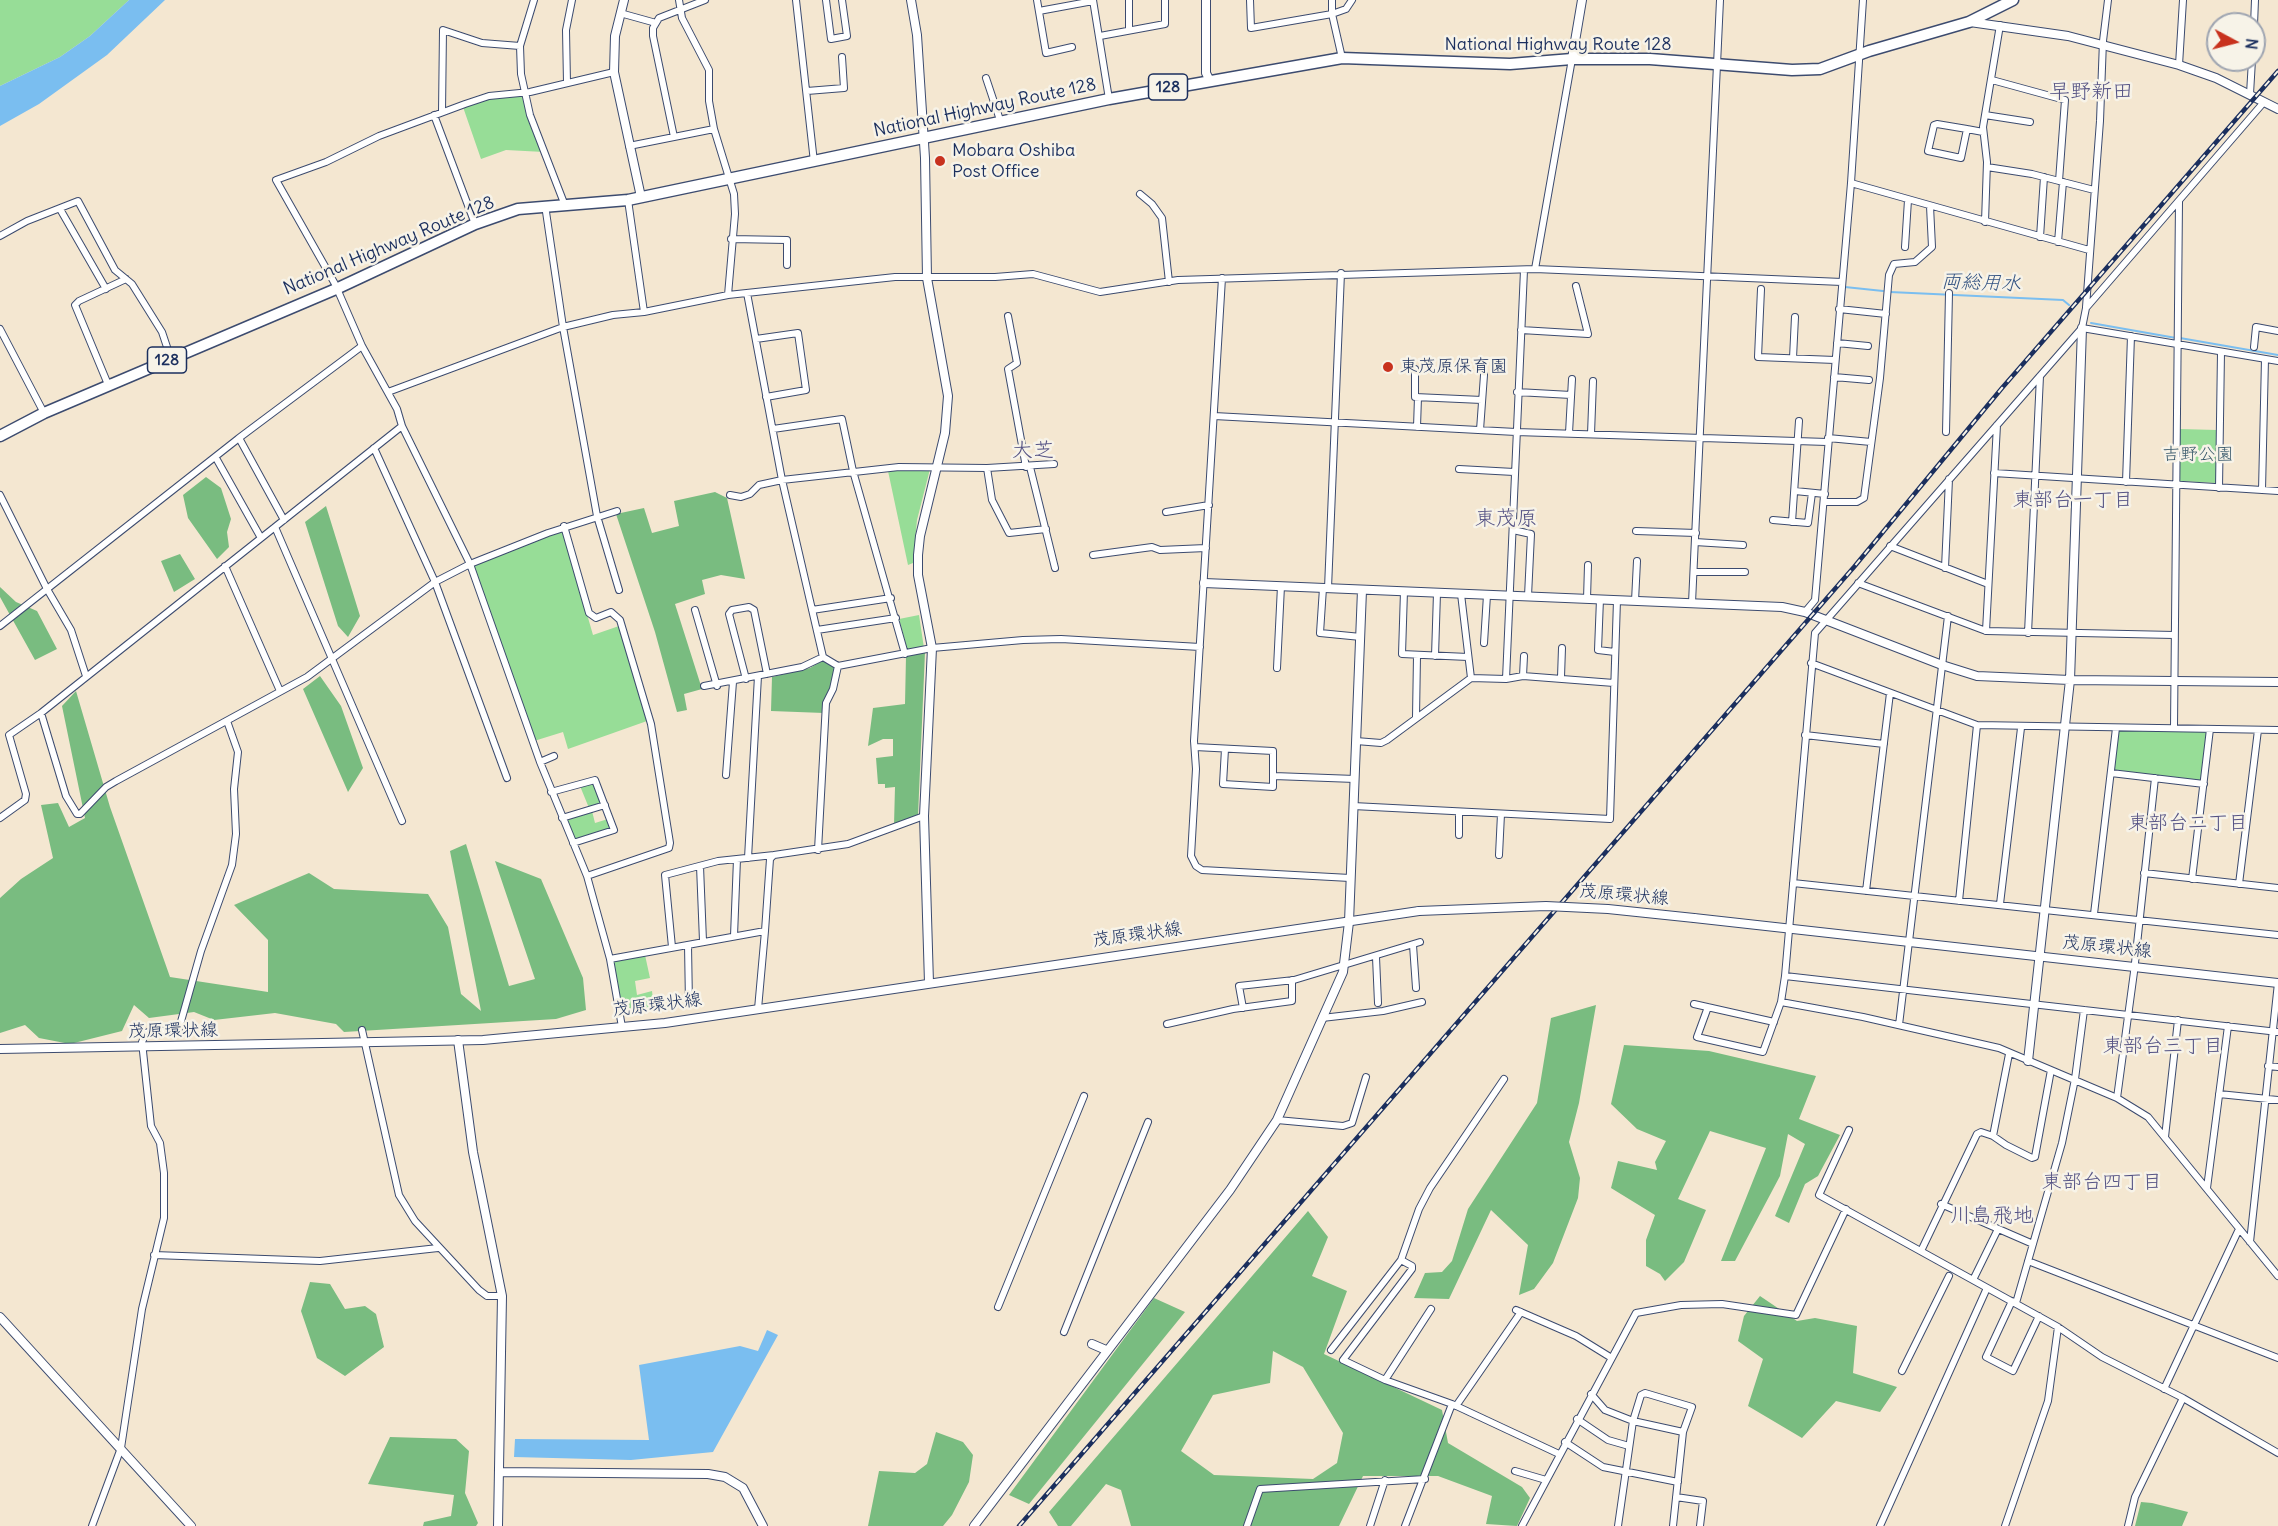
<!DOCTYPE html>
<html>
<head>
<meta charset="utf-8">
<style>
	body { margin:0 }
	#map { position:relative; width:2278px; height:1526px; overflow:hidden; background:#f4e7d1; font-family:Delius,sans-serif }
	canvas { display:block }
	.north { position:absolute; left:2206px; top:12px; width:60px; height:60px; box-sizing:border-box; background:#f7f3e8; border:2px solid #9fa5b1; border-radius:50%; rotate:97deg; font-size:16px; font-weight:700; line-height:24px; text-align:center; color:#1b2f5e }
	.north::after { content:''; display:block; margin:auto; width:21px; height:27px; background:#c8321e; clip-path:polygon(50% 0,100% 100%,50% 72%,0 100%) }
</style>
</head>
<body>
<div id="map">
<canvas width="2278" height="1526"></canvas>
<div class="north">N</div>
</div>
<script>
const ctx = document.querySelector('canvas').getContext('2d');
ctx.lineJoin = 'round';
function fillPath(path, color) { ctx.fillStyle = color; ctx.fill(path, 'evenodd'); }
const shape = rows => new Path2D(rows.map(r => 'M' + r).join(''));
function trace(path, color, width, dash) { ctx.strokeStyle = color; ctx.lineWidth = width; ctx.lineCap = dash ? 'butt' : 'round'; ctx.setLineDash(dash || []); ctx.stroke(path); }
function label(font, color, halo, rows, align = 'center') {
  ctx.font = font + ' Delius,"Klee One",sans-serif'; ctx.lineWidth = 5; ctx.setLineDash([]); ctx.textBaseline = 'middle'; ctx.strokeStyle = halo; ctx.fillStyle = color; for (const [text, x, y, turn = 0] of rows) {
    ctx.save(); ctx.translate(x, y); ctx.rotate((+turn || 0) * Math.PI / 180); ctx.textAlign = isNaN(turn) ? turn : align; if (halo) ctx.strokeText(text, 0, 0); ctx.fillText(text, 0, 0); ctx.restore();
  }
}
const green = shape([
	[0,0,129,0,90,36,60,57,0,86],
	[521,93,529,119,544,152,506,150,481,159,463,107,490,97],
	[2180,429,2217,430,2216,483,2179,481],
	[930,469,917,520,913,563,908,565,888,471],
	[563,531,593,635,619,626,647,721,568,749,563,732,534,741,473,566,510,549],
	[919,615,924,648,908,652,899,619],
	[2118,730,2207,732,2202,781,2112,770],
	[594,782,602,802,589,808,580,786],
	[592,811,595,823,608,819,610,830,577,841,572,839,566,818],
	[645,955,650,978,635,981,637,995,652,991,654,1008,626,1013,622,1010,612,963,613,960]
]);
const forest = shape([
	[206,477,221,488,231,519,227,532,229,547,217,559,188,518,183,495],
	[715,492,727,498,745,579,721,575,702,580,705,594,675,604,702,689,684,694,687,710,677,712,655,632,616,514,644,508,652,533,679,526,674,501],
	[326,506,360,616,348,637,338,626,305,522],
	[180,554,195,579,174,592,161,561],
	[0,587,16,602,37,611,57,649,35,660,0,597],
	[925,652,918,816,894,825,895,787,885,788,885,784,878,784,876,758,893,756,893,739,883,739,868,746,873,708,905,704,906,656],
	[825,659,835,668,824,713,771,711,772,677,810,668],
	[320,676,341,706,363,768,348,792,303,689],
	[76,691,110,807,170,977,268,992,268,940,234,905,309,873,334,889,428,894,448,927,461,994,481,1011,450,851,466,844,509,986,535,979,495,861,541,879,583,978,586,1010,556,1019,344,1032,336,1024,275,1013,214,1020,194,1012,149,1018,134,1005,122,1031,70,1044,39,1038,25,1025,0,1033,0,898,21,879,53,858,41,805,58,803,69,827,85,818,62,706],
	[1596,1005,1579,1103,1569,1142,1580,1178,1578,1198,1553,1263,1534,1289,1519,1295,1528,1245,1491,1210,1449,1299,1414,1298,1425,1273,1442,1272,1452,1261,1468,1209,1537,1103,1551,1018],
	[1624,1045,1709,1051,1816,1076,1799,1119,1840,1135,1818,1176,1805,1184,1789,1223,1775,1216,1805,1144,1788,1134,1780,1176,1735,1261,1721,1261,1766,1148,1710,1131,1678,1199,1706,1210,1684,1262,1665,1281,1660,1274,1646,1266,1646,1240,1655,1215,1611,1188,1618,1161,1657,1170,1655,1162,1666,1141,1637,1129,1611,1104],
	[1308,1211,1328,1237,1312,1276,1347,1291,1324,1354,1442,1410,1448,1443,1522,1487,1530,1498,1517,1526,1486,1524,1492,1496,1438,1476,1363,1476,1339,1526,1131,1526,1121,1490,1106,1484,1071,1526,1058,1526,1049,1512],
	[1273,1351,1303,1367,1343,1433,1337,1463,1313,1479,1214,1475,1181,1451,1213,1395,1270,1383],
	[310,1282,330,1284,345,1309,365,1306,376,1314,384,1347,345,1376,317,1358,301,1311],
	[1760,1296,1797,1321,1815,1318,1857,1326,1853,1373,1897,1387,1880,1412,1836,1401,1802,1438,1748,1406,1763,1359,1738,1341,1744,1316],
	[1154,1298,1185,1312,1029,1504,1009,1495],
	[936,1432,963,1442,973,1455,969,1482,952,1515,943,1526,868,1526,879,1471,915,1473,927,1464],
	[390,1437,456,1439,469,1451,465,1493,478,1523,476,1526,423,1526,424,1522,451,1516,454,1495,368,1484],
	[2141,1502,2152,1503,2188,1512,2182,1526,2135,1526]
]);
const water = shape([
	[129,0,165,0,107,55,39,104,0,126,0,86,60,57,90,36],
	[767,1330,778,1335,713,1452,631,1460,514,1457,515,1439,649,1440,639,1365,740,1346,758,1351]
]);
const stream = shape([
	[1845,287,1883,291],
	[1890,292,2063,300,2069,305],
	[2091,323,2176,338],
	[2180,338,2278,355]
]);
const minor = shape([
	[534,0,520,46,521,74,530,115,564,203],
	[679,0,682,18,709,70,709,101,714,129,734,194,735,214,728,295],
	[796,0,814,162],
	[826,0,831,39,847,36,842,0],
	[1037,0,1046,53,1072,47],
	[1093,0,1109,99],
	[1129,0,1129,30],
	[1250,0,1251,28,1332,14,1346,9,1352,0],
	[1332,0,1332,14,1342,58],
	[1039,11,1093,1],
	[620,13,656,23],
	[2254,25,2255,0],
	[1100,36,1165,24,1165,0],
	[2179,65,2183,0],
	[614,72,530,92,489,96,465,104,379,136,326,162,276,180,335,284,362,346,397,409,402,426,470,564,540,762,587,876,610,959,622,1027],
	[986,78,1001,123],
	[1992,80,2065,100,2059,181],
	[567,83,566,30,572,0],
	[807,91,844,88,842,57],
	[2250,94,2252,60],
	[442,112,443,30,482,43,520,46],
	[434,115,475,224],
	[1985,115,2030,122],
	[1967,129,1961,158,1928,151,1934,125,1937,124,1967,129,1983,132],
	[674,137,653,36,653,28,659,18,705,0],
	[629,146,714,129],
	[1987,167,2032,174,2094,190],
	[1851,183,2089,250],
	[1140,194,1152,204,1162,218,1169,282],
	[628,200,644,312],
	[545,205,563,327,597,516,619,590],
	[60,209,106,289],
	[1985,222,1987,162,1983,127,2000,25],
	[0,236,27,221,78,201,115,270,132,284,162,332,169,353,177,355],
	[2040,237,2044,177],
	[731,239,787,240,787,265],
	[2058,242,2063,182],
	[1905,247,1908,200],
	[1535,269,1572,59],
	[1222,278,1194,741,1196,769,1191,856,1196,866,1202,870,1350,878],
	[1761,289,1758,357,1835,360],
	[747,293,782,480,823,657,838,666,932,648,1023,640,1061,639,1200,647],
	[2086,307,2100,121,2103,41,2108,0],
	[1839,309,1886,314],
	[1008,316,1017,363,1008,369,1026,467],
	[2082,328,2278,361],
	[0,329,44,413],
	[1521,330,1588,334,1576,286],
	[756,339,798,333,806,390,766,397],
	[1837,343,1868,346],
	[2254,347,2256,327,2278,331],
	[1793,358,1795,317],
	[1415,369,1415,397,1482,400],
	[1834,377,1869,380],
	[112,383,107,382,75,305,79,301,126,279],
	[388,392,563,327,613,315,644,312,728,295,895,277,995,277,1033,274,1100,292,1178,280,1535,269,1842,282],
	[1517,392,1571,395],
	[1214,416,1516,432,1827,442],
	[1417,427,1418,397],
	[773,429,842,419,853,471,905,654],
	[1480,430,1484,375],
	[1946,432,1949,293],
	[1569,433,1572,379],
	[1591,434,1593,381],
	[239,438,284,520],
	[1828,438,1871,442],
	[374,448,435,582,507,778],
	[216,458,261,538],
	[1030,467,1055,568],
	[987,468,992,500,1009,533,1046,529],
	[1459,469,1514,472],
	[1994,473,2278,491],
	[2126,482,2131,336],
	[2219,488,2221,352],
	[2262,490,2265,359],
	[1795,491,1825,494],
	[0,495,47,589,71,630,86,676],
	[730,495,741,497,750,494,759,485,782,480,899,467,987,468,1054,464],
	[1824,502,1857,502,1864,498,1880,378,1889,275,1894,264,1915,262,1932,247,1930,206],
	[1166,512,1209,505],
	[1773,520,1808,523,1812,493],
	[1792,522,1799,421],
	[564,526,589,613,596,618,611,612,620,620,651,724,670,843,669,848,587,876],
	[275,527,402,821],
	[1513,530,1531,534,1528,596],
	[1636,531,1696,533],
	[1695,542,1743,545],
	[1890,546,1988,584],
	[1093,555,1152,547,1160,550,1206,548],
	[225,566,280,691],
	[1945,568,1949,479],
	[1694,572,1745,572],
	[1858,583,1986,631,2174,635],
	[1323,588,1320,633,1361,637],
	[1328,588,1341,273],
	[1404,591,1402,654,1468,657],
	[1461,594,1471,678],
	[1587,599,1588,565],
	[1600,599,1598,650,1615,652],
	[1635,601,1637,561],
	[1692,603,1720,0],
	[695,610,717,686],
	[812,610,891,598],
	[1805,612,1815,600,1851,183,1863,0],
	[0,626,239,438,362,346],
	[817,630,896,618],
	[1986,631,1997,425],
	[2028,633,2040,376],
	[1484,643,1487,595],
	[1435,656,1437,593],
	[1811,663,1977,725,2278,730],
	[1277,668,1281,586],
	[1523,676,1524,656],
	[1561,677,1562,648],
	[746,679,729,614,732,610,749,607,754,610,767,674],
	[1506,679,1524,270],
	[704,686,802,667,823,657],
	[41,713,66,796,77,814,80,814,106,787,116,781,307,677,435,582,470,564,548,533,617,511],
	[1416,717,1417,656],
	[2174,727,2179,202],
	[1805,735,1884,744],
	[1356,741,1381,743,1387,740,1471,678,1506,679,1523,676,1614,683],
	[1195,747,1273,751,1273,787,1223,784,1225,749],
	[540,762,554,756],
	[2111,773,2204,784],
	[726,775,733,682],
	[1274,776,1355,779],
	[551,792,595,780,614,830,573,843],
	[1353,806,1610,819,1617,600],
	[0,818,25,800,26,794,9,735,41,713,402,426],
	[562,818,605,805],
	[1459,835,1459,812],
	[818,850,826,703,833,689,838,666],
	[1499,855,1501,814],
	[748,858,758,676],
	[700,866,703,941],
	[2144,873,2278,888],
	[2192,879,2210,729],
	[1793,883,2278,935],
	[2239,884,2258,730],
	[1866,891,1890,693],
	[1959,901,1977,725],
	[2000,904,2021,728],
	[2094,914,2116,728],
	[734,936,737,859],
	[688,945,689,1004],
	[1413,945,1416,988],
	[672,947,665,875,718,861,774,855],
	[1376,957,1378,1003],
	[610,959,765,931,770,859,774,855,848,844,924,816],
	[1785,976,2278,1032],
	[1781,1002,1863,1017,1999,1048,2117,1098,2148,1117,2278,1276],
	[1694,1004,1774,1022],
	[1708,1007,1697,1037,1763,1052,1781,1002,1785,976,1815,633,2082,328,2086,308,2264,102],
	[1243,1008,1239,986,1294,980,1420,942],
	[758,1009,765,931],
	[1322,1018,1383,1011,1422,1002],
	[1167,1024,1233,1009,1292,1001,1292,980],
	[1899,1025,1948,616],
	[362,1030,399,1195,415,1221,479,1290,487,1296,502,1296],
	[2268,1066,2278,1067],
	[1504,1079,1430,1188,1419,1209,1401,1260,1412,1266,1412,1269,1343,1360,1385,1380,1452,1404,1559,1454],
	[2219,1094,2278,1100],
	[2117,1098,2134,972,2155,778],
	[1277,1120,1343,1126,1352,1123,1366,1077],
	[1849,1130,1819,1195,2058,1327,2102,1357,2183,1398,2278,1453],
	[1993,1136,2009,1054],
	[2165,1137,2178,1020],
	[2207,1188,2228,1026],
	[1941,1204,2033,1244],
	[2250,1242,2278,983],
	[1921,1251,1977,1134,1981,1132,1993,1136,2006,1145,2032,1158,2035,1157,2051,1070],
	[154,1255,320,1261,438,1248],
	[2028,1261,2278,1358],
	[1973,1280,1998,1229],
	[2012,1301,1986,1357,2013,1371,2039,1316],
	[2016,1303,2062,1143,2075,1079,2084,1010],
	[998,1307,1084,1096],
	[1516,1310,1576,1336,1610,1357],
	[1064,1332,1148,1122],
	[1331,1350,1401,1260],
	[1902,1371,1949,1276],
	[1385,1380,1431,1309],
	[2164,1389,2239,1229],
	[1591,1394,1605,1410,1633,1421,1683,1432,1673,1526],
	[1456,1406,1521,1312],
	[1577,1419,1608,1440,1629,1446],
	[1565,1442,1603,1467,1678,1482],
	[1515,1471,1546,1480],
	[1676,1497,1703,1501,1700,1526],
	[92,1526,121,1448,142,1309,164,1218,164,1173,160,1143,151,1126,142,1042,146,1033,153,1030,178,1032,201,951,232,865,236,834,234,789,238,752,227,721],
	[1247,1526,1260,1489,1425,1479],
	[1370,1526,1385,1480],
	[1405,1526,1452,1404],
	[1522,1526,1636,1313,1681,1305,1722,1304,1796,1315,1846,1209],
	[1618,1526,1633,1421,1641,1395,1645,1393,1692,1407,1683,1432],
	[1880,1526,1987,1288],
	[2005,1526,2048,1401,2058,1327],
	[2128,1526,2135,1497,2183,1398]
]);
const tertiary = shape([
	[624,0,615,36,614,72,641,197],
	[911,0,917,35,925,158,927,278,948,396,945,433,920,536,918,555,918,575,932,648,924,816,929,983],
	[1206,0,1206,73,1209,79],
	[1970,22,2068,36,2179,65,2216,78,2278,109],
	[1572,59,1582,0],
	[1204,583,1782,607,1805,612,1942,665,1977,676,2070,680,2278,682],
	[458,1040,473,1152,502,1296,498,1526],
	[2028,1061,2070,680,2082,328],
	[0,1317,191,1526],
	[1092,1344,1106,1350],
	[499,1472,708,1474,725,1477,743,1488,763,1526],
	[974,1526,1230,1190,1277,1120,1343,972,1349,922,1362,590]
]);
const secondary = shape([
	[1694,918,2278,983],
	[0,1049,483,1040,665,1023,1419,911]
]);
const trunk = shape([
	[0,436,44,413,336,289,475,224,518,209,628,200,1109,99,1342,58,1510,64,1572,59,1650,59,1792,70,1820,69,1869,51,1969,22,2013,0]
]);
const rail = shape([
	[1019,1526,1854,567,2002,388,2278,71]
]);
const secondaryBridge = shape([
	[1419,911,1546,906,1608,909,1694,918]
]);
const markers = [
	[940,161,6,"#c8321e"],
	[1388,367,6,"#c8321e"]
];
const shields = [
	[1168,87,39],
	[167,360,39]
];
const shieldNames = [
	["128",1168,87],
	["128",167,360]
];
const streetNames = [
	["National Highway Route 128",1558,45],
	["National Highway Route 128",985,108,-12],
	["National Highway Route 128",389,246,-23],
	["茂原環状線",1624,895,5],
	["茂原環状線",1137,935,-8],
	["茂原環状線",2107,947,6],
	["茂原環状線",657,1005,-7],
	["茂原環状線",173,1031,-1]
];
const poiNames = [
	["Mobara Oshiba",952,151],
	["Post Office",952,172],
	["東茂原保育園",1400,367]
];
const parkNames = [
	["吉野公園",2198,455]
];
const waterNames = [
	["両総用水",1981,283,2]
];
const neighbourhoodNames = [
	["東部台一丁目",2073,500],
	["東部台二丁目",2188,823],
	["東部台三丁目",2163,1046],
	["東部台四丁目",2102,1182]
];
const quarterNames = [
	["早野新田",2091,92],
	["大芝",1033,451],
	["東茂原",1506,519],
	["川島飛地",1992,1216]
];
fillPath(green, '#97dd97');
fillPath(forest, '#79bc80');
fillPath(water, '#7abef0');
trace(stream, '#7abef0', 2);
trace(minor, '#3c4b6f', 8);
trace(tertiary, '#3c4b6f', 10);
trace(secondary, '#3c4b6f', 10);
trace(trunk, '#3c4b6f', 13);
trace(minor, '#fff', 6);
trace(tertiary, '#fff', 8);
trace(secondary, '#fff', 8);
trace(trunk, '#fff', 10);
trace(rail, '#1b2f5e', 4.5);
trace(rail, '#f7f3e8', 2, [7]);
trace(secondaryBridge, '#3c4b6f', 10, []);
trace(secondaryBridge, '#fff', 8);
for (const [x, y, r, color] of markers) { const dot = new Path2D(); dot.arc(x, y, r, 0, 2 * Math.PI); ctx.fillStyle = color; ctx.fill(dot); trace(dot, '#f7f3e8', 2); }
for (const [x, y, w] of shields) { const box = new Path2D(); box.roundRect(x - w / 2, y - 13, w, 26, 4.5); ctx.fillStyle = '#f7f3e8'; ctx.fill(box); trace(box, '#1b2f5e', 1.5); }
label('bold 16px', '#1b2f5e', null, shieldNames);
label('18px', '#1b2f5e', '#f7f3e8', streetNames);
label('18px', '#1b2f5e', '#f7f3e8', poiNames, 'left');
label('18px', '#3a5a6c', '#f7f3e8', parkNames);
label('italic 20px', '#335382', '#f7f3e8', waterNames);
label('20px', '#545284', '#f7f3e8', neighbourhoodNames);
label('21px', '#545284', '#f7f3e8', quarterNames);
</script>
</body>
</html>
